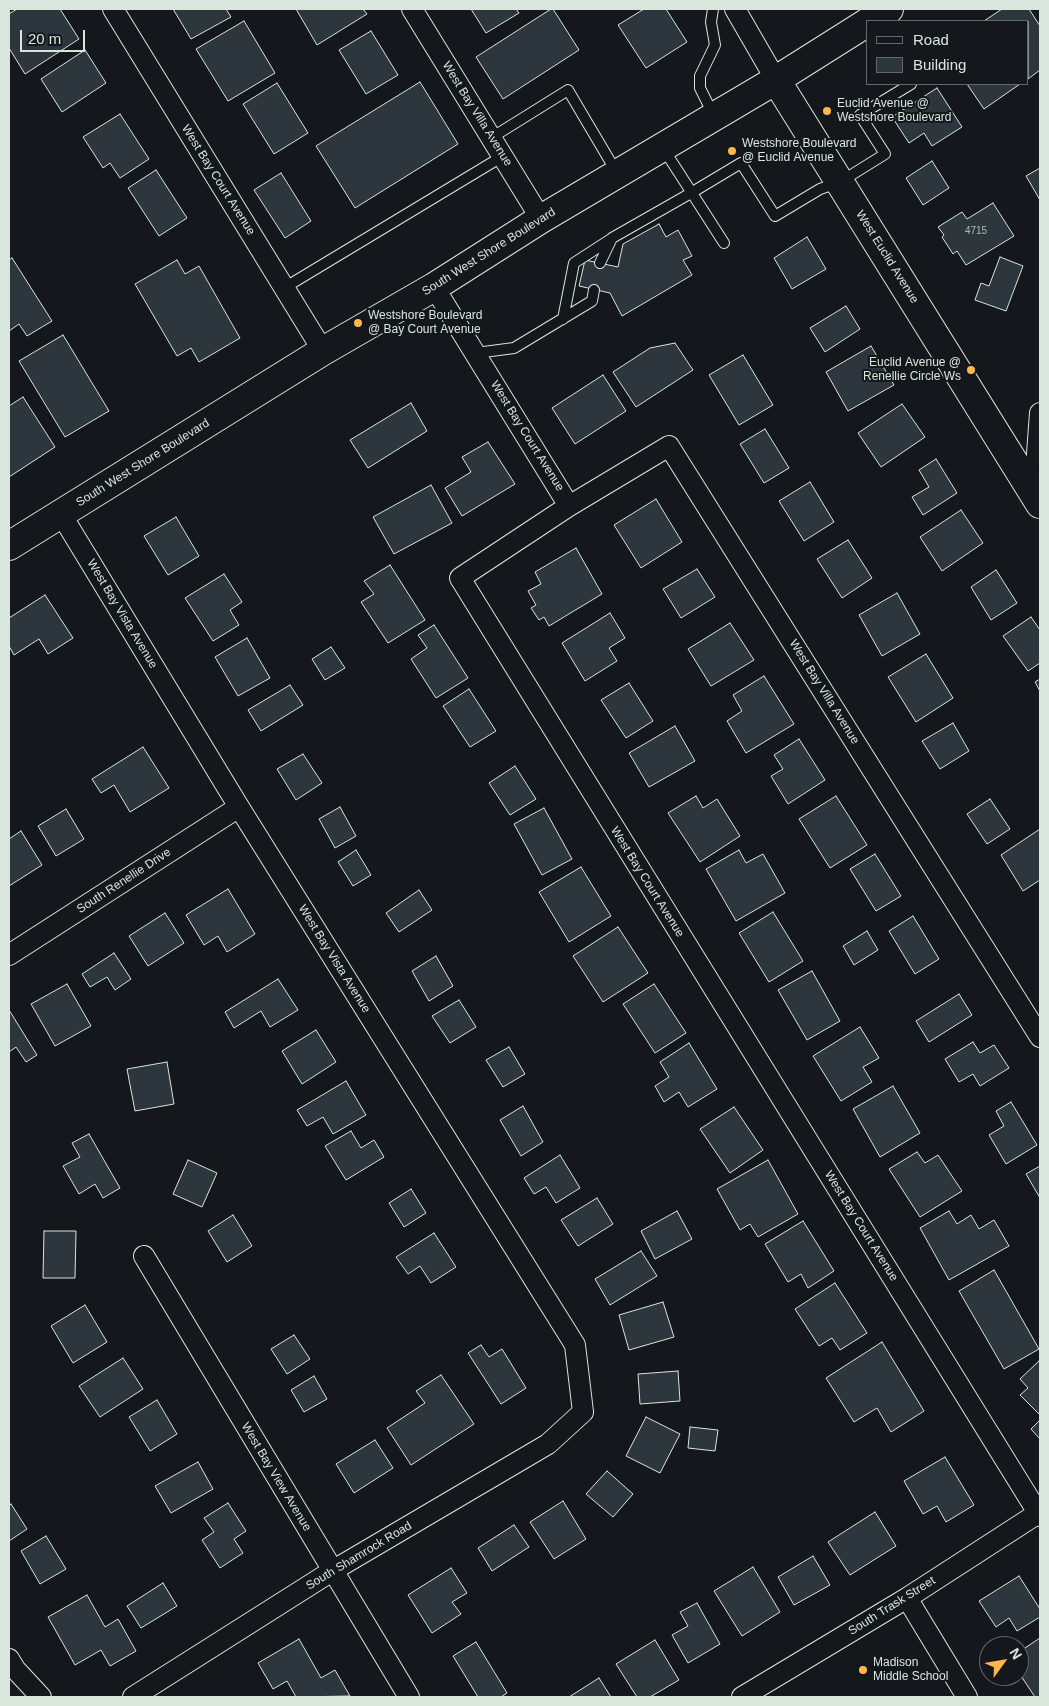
<!DOCTYPE html>
<html>
<head>
<meta charset="utf-8">
<style>
	body { margin:0 }
	#map { position:relative; width:1049px; height:1706px; overflow:hidden; background:#14181c; font-family:Helvetica,sans-serif }
	canvas { display:block }
	.frame { position:absolute; inset:0; border:10px solid #d8e6dc; pointer-events:none }
	.legend { position:absolute; left:866px; top:20px; width:162px; height:65px; box-sizing:border-box; background:#14181c; border:1px solid #626a69; margin:0; padding:6px 9px; list-style:none; font-size:15px; color:#d8e6dc }
	.legend li { display:flex; align-items:center; gap:10px; height:25px }
	.legend b { width:25px; border:1px solid #626a69 }
	.north { position:absolute; left:979px; top:1636px; width:50px; height:50px; box-sizing:border-box; background:#14181c; border:1px solid #626a69; border-radius:50%; rotate:58deg; font-size:14px; font-weight:700; line-height:20px; text-align:center; color:#d8e6dc }
	.north::after { content:''; display:block; margin:auto; width:18px; height:22px; background:#ffb74d; clip-path:polygon(50% 0,100% 100%,50% 72%,0 100%) }
	.scale { position:absolute; left:20px; top:30px; width:65px; height:22px; box-sizing:border-box; border:2px solid #d8e6dc; border-top:0; padding-left:6px; font-size:15px; line-height:18px; white-space:nowrap; color:#d8e6dc; -webkit-text-stroke:4px #14181c; paint-order:stroke }
</style>
</head>
<body>
<div id="map">
<canvas width="1049" height="1706"></canvas>
<div class="frame"></div>
<ul class="legend">
<li><b style="height:6px;background:#14181c"></b>Road</li>
<li><b style="height:14px;background:#2c363c"></b>Building</li>
</ul>
<div class="north">N</div>
<div class="scale">20 m</div>
</div>
<script>
const ctx = document.querySelector('canvas').getContext('2d');
ctx.lineJoin = 'round';
function fillPath(path, color) { ctx.fillStyle = color; ctx.fill(path, 'evenodd'); }
const shape = rows => new Path2D(rows.map(r => 'M' + r).join(''));
function trace(path, color, width, dash) { ctx.strokeStyle = color; ctx.lineWidth = width; ctx.lineCap = dash ? 'butt' : 'round'; ctx.setLineDash(dash || []); ctx.stroke(path); }
function label(font, color, halo, rows, align = 'center') {
  ctx.font = font + ' Helvetica,sans-serif'; ctx.lineWidth = 4; ctx.setLineDash([]); ctx.textBaseline = 'middle'; ctx.strokeStyle = halo; ctx.fillStyle = color; for (const [text, x, y, turn = 0] of rows) {
    ctx.save(); ctx.translate(x, y); ctx.rotate((+turn || 0) * Math.PI / 180); ctx.textAlign = isNaN(turn) ? turn : align; if (halo) ctx.strokeText(text, 0, 0); ctx.fillText(text, 0, 0); ctx.restore();
  }
}
const building = shape([
	[17,9,60,9,79,39,25,74,9,48,9,14,17,9],
	[173,9,226,9,231,17,191,39,173,9],
	[296,9,363,9,367,14,317,45,296,9],
	[471,9,516,9,519,13,486,33,471,9],
	[551,9,553,9,579,50,503,99,476,57,551,9],
	[644,9,666,9,687,42,646,68,618,25,644,9],
	[1002,9,1029,9,1040,26,1040,70,1028,79,1028,21,984,21,1002,9],
	[244,21,275,73,228,101,196,49,244,21],
	[371,31,398,75,366,94,339,50,371,31],
	[85,50,106,83,62,112,41,79,85,50],
	[420,82,458,144,355,208,316,146,420,82],
	[277,83,308,133,274,154,243,104,277,83],
	[967,84,1020,84,984,109,967,84],
	[937,88,962,127,932,146,924,133,909,143,892,117,937,88],
	[120,114,149,159,120,178,110,163,103,168,83,137,120,114],
	[932,161,949,188,923,205,906,178,932,161],
	[1040,168,1040,200,1026,176,1040,168],
	[156,170,187,218,159,236,128,188,156,170],
	[281,173,311,221,285,238,254,190,281,173],
	[993,203,1014,236,966,265,957,251,953,254,942,237,944,235,938,227,962,212,967,219,993,203],
	[659,224,666,237,678,230,692,256,683,260,692,275,622,316,610,293,579,286,585,260,618,267,623,244,659,224],
	[807,237,826,269,792,289,774,258,807,237],
	[1000,257,1023,266,1006,311,975,300,981,283,989,286,1000,257],
	[12,258,52,321,27,336,19,324,9,331,9,260,12,258],
	[177,260,185,274,199,266,240,338,199,362,191,348,177,356,135,284,177,260],
	[846,306,860,329,825,352,810,328,846,306],
	[63,335,109,411,65,437,19,361,63,335],
	[675,343,693,370,636,407,613,372,650,348,675,343],
	[871,346,894,385,848,411,826,372,871,346],
	[743,355,773,405,739,425,709,375,743,355],
	[603,375,626,411,575,444,552,408,603,375],
	[23,397,55,447,9,477,9,406,23,397],
	[411,403,427,431,368,468,350,440,411,403],
	[902,404,925,437,881,467,858,433,902,404],
	[765,429,789,468,764,483,740,444,765,429],
	[488,442,515,484,462,516,445,488,471,472,462,457,488,442],
	[936,459,957,493,923,515,912,497,929,487,919,470,936,459],
	[810,482,834,522,804,541,779,501,810,482],
	[431,485,452,523,394,554,373,517,431,485],
	[656,499,682,542,641,568,614,525,656,499],
	[961,510,983,543,942,571,920,537,961,510],
	[176,517,199,556,168,575,144,536,176,517],
	[848,540,872,578,842,598,817,559,848,540],
	[576,548,602,594,549,626,544,617,539,620,531,608,536,605,528,591,541,584,535,572,576,548],
	[390,565,425,620,388,643,361,602,374,594,364,581,390,565],
	[697,569,715,597,681,618,663,589,697,569],
	[996,570,1017,603,991,620,971,587,996,570],
	[224,574,242,602,230,610,239,625,213,641,185,598,224,574],
	[897,593,920,634,882,656,859,615,897,593],
	[45,595,73,638,48,654,39,639,14,655,9,646,9,618,45,595],
	[610,613,625,638,609,648,617,661,585,681,562,643,610,613],
	[1031,617,1040,630,1040,663,1028,671,1003,636,1031,617],
	[730,623,754,660,711,686,688,649,730,623],
	[434,625,468,678,436,698,411,659,427,648,418,635,434,625],
	[247,638,270,678,238,696,215,657,247,638],
	[331,647,345,668,325,680,312,659,331,647],
	[926,654,953,698,916,722,888,677,926,654],
	[764,676,794,724,746,753,727,721,742,711,733,695,764,676],
	[1040,679,1040,691,1035,682,1040,679],
	[629,683,653,721,626,738,601,700,629,683],
	[290,685,303,705,261,731,248,710,290,685],
	[469,689,496,731,470,747,443,706,469,689],
	[953,723,969,751,940,769,922,741,953,723],
	[675,726,695,761,649,787,629,753,675,726],
	[799,739,825,780,788,804,771,776,783,769,774,755,799,739],
	[143,747,169,788,130,812,114,785,101,793,92,779,143,747],
	[303,754,322,783,296,800,277,769,303,754],
	[515,766,536,799,510,815,489,783,515,766],
	[696,796,703,808,717,799,740,836,700,862,668,813,696,796],
	[836,796,867,845,830,868,799,819,836,796],
	[990,799,1010,829,987,844,967,814,990,799],
	[340,807,356,836,335,848,319,819,340,807],
	[544,808,572,859,542,875,514,824,544,808],
	[66,809,84,839,56,856,38,826,66,809],
	[1040,829,1040,880,1023,891,1001,855,1040,829],
	[21,831,42,865,9,886,9,839,21,831],
	[356,850,371,875,353,886,338,862,356,850],
	[739,850,746,863,763,854,785,893,736,921,706,869,739,850],
	[875,854,901,896,876,911,850,869,875,854],
	[581,867,611,916,569,942,539,892,581,867],
	[228,889,255,934,227,952,218,936,204,945,186,915,228,889],
	[419,890,432,910,399,932,386,913,419,890],
	[773,912,803,961,769,982,739,933,773,912],
	[165,913,184,943,148,966,129,936,165,913],
	[913,916,939,959,915,974,889,931,913,916],
	[618,927,648,973,603,1002,573,956,618,927],
	[867,931,878,950,854,965,843,946,867,931],
	[114,953,131,979,115,990,107,977,90,987,82,974,114,953],
	[436,956,453,986,429,1001,412,971,436,956],
	[812,971,840,1021,807,1040,778,990,812,971],
	[278,979,298,1010,270,1027,261,1011,234,1028,225,1012,278,979],
	[67,984,91,1026,55,1046,31,1004,67,984],
	[654,984,686,1033,655,1053,623,1004,654,984],
	[959,994,972,1015,929,1042,916,1021,959,994],
	[459,1000,476,1027,450,1043,432,1016,459,1000],
	[9,1010,37,1055,26,1062,16,1047,9,1052,9,1010],
	[860,1027,879,1058,863,1067,872,1082,841,1101,813,1056,860,1027],
	[316,1030,336,1062,302,1084,282,1051,316,1030],
	[973,1042,980,1053,994,1045,1009,1068,980,1086,973,1074,959,1082,945,1059,973,1042],
	[689,1043,717,1089,688,1107,679,1092,664,1102,655,1086,669,1077,660,1062,689,1043],
	[509,1047,525,1074,503,1087,486,1060,509,1047],
	[167,1062,174,1104,135,1111,127,1069,167,1062],
	[346,1081,366,1115,333,1134,323,1117,307,1126,297,1110,346,1081],
	[893,1086,920,1133,880,1157,853,1109,893,1086],
	[1011,1102,1037,1145,1006,1164,989,1135,1004,1126,996,1111,1011,1102],
	[523,1106,543,1142,521,1156,500,1120,523,1106],
	[734,1107,763,1150,730,1173,700,1129,734,1107],
	[351,1131,361,1148,374,1140,384,1157,346,1180,325,1146,351,1131],
	[89,1134,120,1188,103,1198,95,1184,79,1194,63,1166,80,1157,72,1143,89,1134],
	[917,1152,925,1163,938,1155,962,1191,920,1217,889,1169,917,1152],
	[560,1155,580,1188,556,1203,546,1187,534,1194,524,1178,560,1155],
	[188,1160,217,1173,202,1207,173,1194,188,1160],
	[768,1160,798,1214,758,1237,750,1224,740,1230,717,1189,768,1160],
	[1040,1166,1040,1198,1026,1174,1040,1166],
	[411,1189,426,1213,404,1227,389,1203,411,1189],
	[597,1198,613,1224,578,1246,561,1220,597,1198],
	[677,1211,692,1239,655,1259,641,1231,677,1211],
	[949,1211,957,1224,971,1215,979,1229,994,1220,1009,1246,949,1280,920,1228,949,1211],
	[233,1215,252,1246,227,1262,208,1231,233,1215],
	[803,1221,834,1271,808,1288,801,1274,788,1282,765,1244,803,1221],
	[44,1231,76,1231,75,1278,43,1278,44,1231],
	[434,1233,456,1267,431,1283,420,1266,408,1274,396,1257,434,1233],
	[641,1251,657,1276,610,1305,595,1279,641,1251],
	[994,1270,1039,1349,1004,1369,959,1291,994,1270],
	[835,1283,867,1333,840,1350,832,1338,819,1346,795,1309,835,1283],
	[663,1302,674,1337,629,1350,619,1315,663,1302],
	[85,1305,107,1342,73,1363,51,1326,85,1305],
	[294,1335,310,1359,287,1374,271,1349,294,1335],
	[882,1342,924,1411,891,1432,877,1408,854,1422,826,1378,882,1342],
	[481,1345,489,1357,502,1349,526,1388,501,1404,468,1353,481,1345],
	[123,1358,143,1389,100,1417,79,1386,123,1358],
	[1039,1361,1040,1362,1040,1415,1020,1395,1028,1388,1020,1379,1039,1361],
	[678,1371,680,1401,640,1404,638,1374,678,1371],
	[441,1375,474,1424,411,1465,387,1428,425,1403,416,1391,441,1375],
	[314,1376,327,1399,304,1412,291,1390,314,1376],
	[157,1400,177,1434,150,1451,129,1417,157,1400],
	[646,1417,680,1434,660,1473,626,1456,646,1417],
	[1040,1420,1040,1439,1031,1429,1040,1420],
	[690,1427,718,1430,715,1451,688,1448,690,1427],
	[375,1440,393,1468,354,1493,336,1464,375,1440],
	[945,1457,974,1505,946,1522,937,1506,923,1514,904,1481,945,1457],
	[198,1462,213,1489,171,1513,155,1486,198,1462],
	[607,1471,633,1494,613,1517,586,1494,607,1471],
	[563,1501,586,1539,554,1559,530,1522,563,1501],
	[228,1503,246,1531,234,1539,243,1553,220,1568,202,1540,214,1532,204,1518,228,1503],
	[11,1504,27,1529,9,1541,9,1506,11,1504],
	[875,1512,896,1546,850,1575,828,1542,875,1512],
	[514,1525,529,1547,492,1571,478,1548,514,1525],
	[46,1536,66,1569,40,1584,21,1551,46,1536],
	[813,1556,830,1585,794,1605,778,1577,813,1556],
	[753,1567,780,1612,742,1636,714,1591,753,1567],
	[451,1568,467,1593,452,1602,461,1614,432,1633,408,1595,451,1568],
	[1019,1576,1040,1609,1040,1617,1017,1631,1009,1618,996,1627,979,1601,1019,1576],
	[163,1583,177,1606,141,1628,127,1606,163,1583],
	[87,1595,105,1627,118,1619,136,1651,110,1666,101,1650,75,1665,48,1617,87,1595],
	[697,1603,720,1644,688,1663,672,1635,688,1626,680,1612,697,1603],
	[1040,1638,1040,1697,1035,1697,1019,1673,1019,1652,1040,1638],
	[299,1639,321,1678,335,1670,350,1696,296,1697,287,1681,273,1689,258,1663,299,1639],
	[655,1640,679,1680,650,1697,637,1697,616,1664,655,1640],
	[476,1642,507,1693,501,1697,478,1697,453,1656,476,1642],
	[599,1678,611,1697,569,1697,599,1678]
]);
const lane = shape([
	[713,9,711,22,715,45,700,76,700,88,714,116],
	[491,138,568,90,617,173],
	[663,148,724,243],
	[600,263,612,238,691,193,741,163,775,216,820,189,840,182,885,154,860,115,911,84],
	[284,288,503,156],
	[563,319,574,263,611,239],
	[476,353,514,348,592,301,594,290]
]);
const street = shape([
	[113,9,323,351],
	[412,9,541,219],
	[735,9,776,80],
	[434,287,569,506],
	[1034,494,1040,413],
	[61,514,239,807,575,1345,583,1412,548,1444,332,1571,133,1697],
	[9,955,239,807],
	[1040,1037,669,446,569,506,460,578,1040,1516],
	[144,1256,409,1697],
	[907,1598,967,1697],
	[9,1659,15,1669,41,1697],
	[742,1697,907,1598,1040,1512]
]);
const secondary = shape([
	[869,21,889,9],
	[776,80,1040,504],
	[9,546,323,351,434,287,541,219,776,80,868,22]
]);
const markers = [
	[827,111,5,"#ffb74d"],
	[732,151,5,"#ffb74d"],
	[358,323,5,"#ffb74d"],
	[971,370,5,"#ffb74d"],
	[863,1670,5,"#ffb74d"]
];
const numberNames = [
	["4715",976,231]
];
const poiNames = [
	["Euclid Avenue @",837,104],
	["Westshore Boulevard",837,118],
	["Westshore Boulevard",742,144],
	["@ Euclid Avenue",742,158],
	["Westshore Boulevard",368,316],
	["@ Bay Court Avenue",368,330],
	["Euclid Avenue @",961,363,"right"],
	["Renellie Circle Ws",961,377,"right"],
	["Madison",873,1663],
	["Middle School",873,1677]
];
const streetNames = [
	["West Bay Villa Avenue",477,114,58],
	["West Bay Court Avenue",218,180,58],
	["South West Shore Boulevard",489,252,-32],
	["West Euclid Avenue",887,257,58],
	["West Bay Court Avenue",527,436,58],
	["South West Shore Boulevard",143,463,-32],
	["West Bay Vista Avenue",122,614,59],
	["West Bay Villa Avenue",824,692,58],
	["South Renellie Drive",124,881,-33],
	["West Bay Court Avenue",647,882,58],
	["West Bay Vista Avenue",334,959,58],
	["West Bay Court Avenue",861,1226,58],
	["West Bay View Avenue",276,1477,59],
	["South Shamrock Road",359,1556,-31],
	["South Trask Street",892,1606,-32]
];
fillPath(building, '#2c363c');
trace(building, '#d8e6dc', 1);
trace(lane, '#d8e6dc', 12);
trace(street, '#d8e6dc', 22);
trace(secondary, '#d8e6dc', 30);
trace(lane, '#14181c', 10);
trace(street, '#14181c', 20);
trace(secondary, '#14181c', 28);
for (const [x, y, r, color] of markers) { const dot = new Path2D(); dot.arc(x, y, r, 0, 2 * Math.PI); ctx.fillStyle = color; ctx.fill(dot); trace(dot, '#14181c', 2); }
label('10px', '#adbab4', null, numberNames);
label('12px', '#d8e6dc', '#14181c', poiNames, 'left');
label('12px', '#d8e6dc', '#14181c', streetNames);
</script>
</body>
</html>
